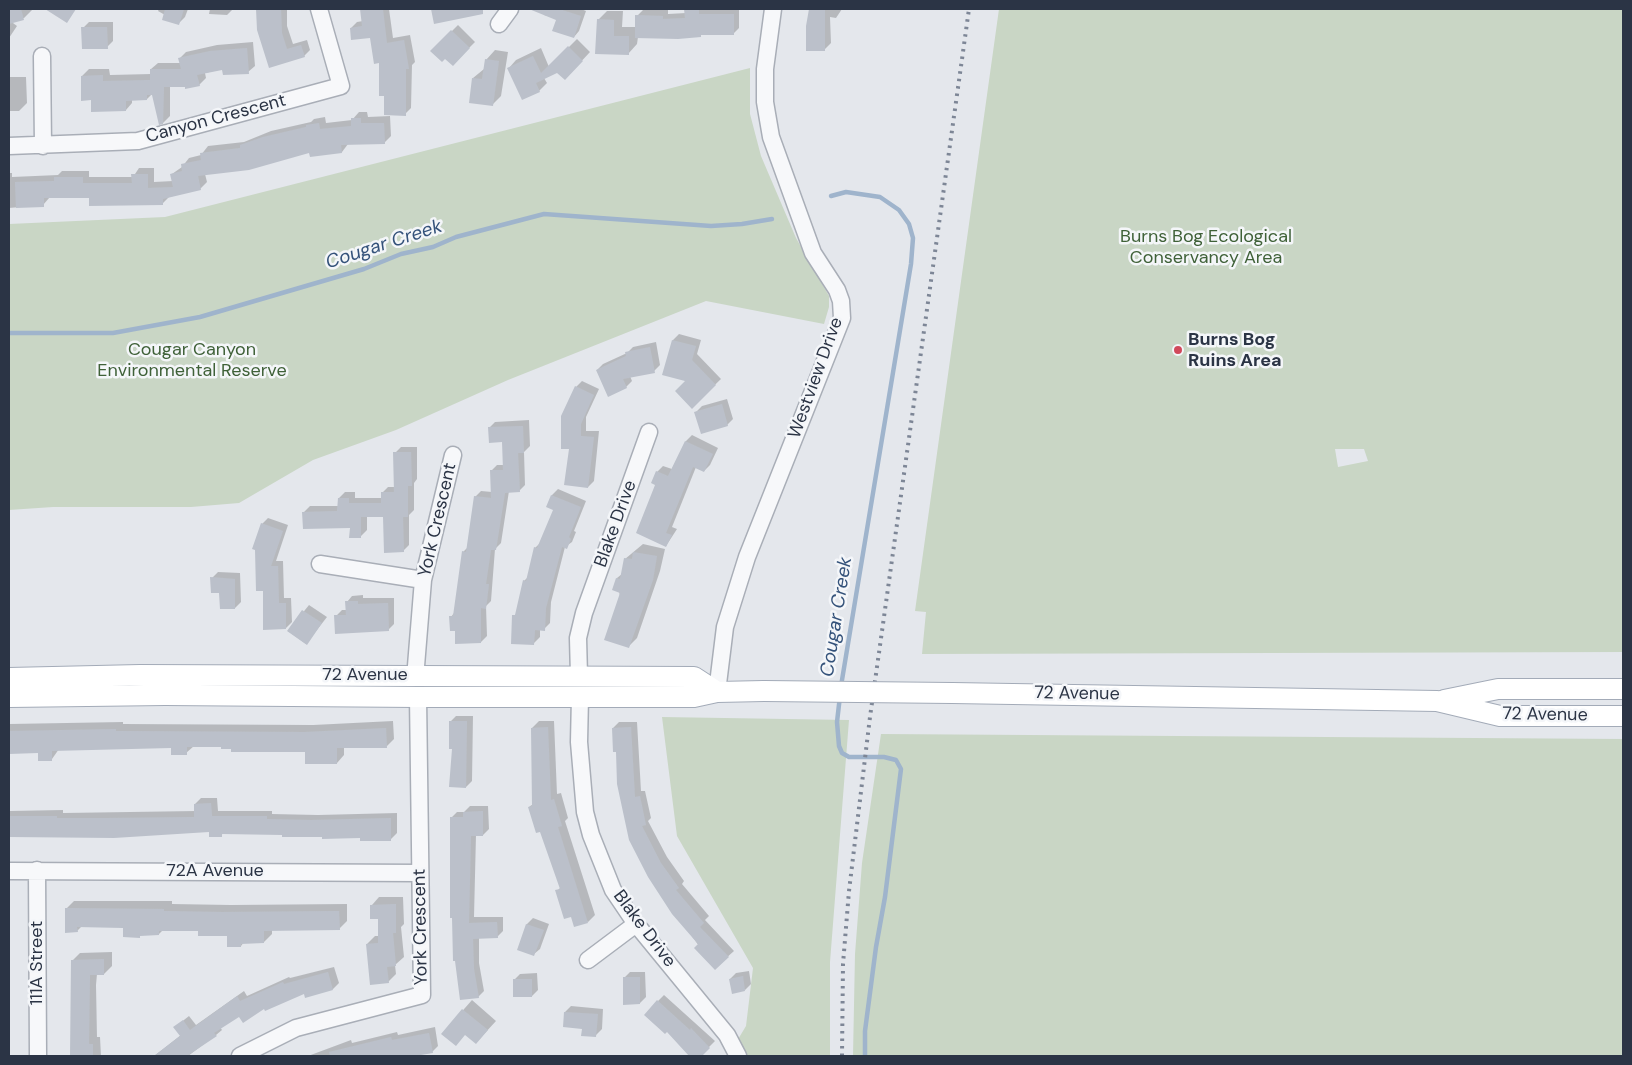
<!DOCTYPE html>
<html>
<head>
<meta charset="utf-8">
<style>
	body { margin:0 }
	#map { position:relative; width:1632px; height:1065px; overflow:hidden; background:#e4e7ec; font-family:"DM Sans",sans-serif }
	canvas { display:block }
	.frame { position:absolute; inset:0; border:10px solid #2b3445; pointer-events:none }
</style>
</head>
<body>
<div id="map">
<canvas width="1632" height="1065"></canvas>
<div class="frame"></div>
</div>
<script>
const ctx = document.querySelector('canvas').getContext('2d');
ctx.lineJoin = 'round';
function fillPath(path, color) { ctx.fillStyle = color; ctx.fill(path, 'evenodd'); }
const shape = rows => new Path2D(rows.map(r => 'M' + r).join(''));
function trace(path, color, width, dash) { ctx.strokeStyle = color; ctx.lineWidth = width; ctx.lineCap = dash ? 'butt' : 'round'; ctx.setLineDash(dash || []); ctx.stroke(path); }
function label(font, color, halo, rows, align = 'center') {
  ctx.font = font + ' "DM Sans",sans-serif'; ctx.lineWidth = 5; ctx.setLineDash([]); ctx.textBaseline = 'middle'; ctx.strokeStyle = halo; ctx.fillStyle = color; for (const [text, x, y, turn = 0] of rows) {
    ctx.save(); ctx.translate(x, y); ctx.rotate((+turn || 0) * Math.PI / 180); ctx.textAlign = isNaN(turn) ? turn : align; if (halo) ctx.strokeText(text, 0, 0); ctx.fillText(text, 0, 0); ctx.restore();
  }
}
const green = shape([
	[999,9,1623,9,1623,652,922,654,926,612,915,611],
	[1335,449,1364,449,1368,461,1338,467],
	[750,68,750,114,761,156,796,238,829,296,829,307,824,324,706,301,508,380,396,430,313,460,239,503,191,507,53,507,9,510,9,224,165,217],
	[662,717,849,720,830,962,830,1056,728,1056,746,1026,753,968,677,836],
	[881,734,1623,739,1623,1056,853,1056,855,954,862,863]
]);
const shadow = shape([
	[10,9,33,9,24,18,13,21],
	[159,9,188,9,185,17,179,23,158,11],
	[210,9,233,9,227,15,209,14],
	[258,9,287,9,287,26,293,44,307,40,310,50,304,56,270,67,258,30],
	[361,9,389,9,393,38,410,35,415,62,412,65,411,108,405,114,385,95,380,61,371,36,351,28,357,22,363,21],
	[546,9,581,9,586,11,579,31,574,37,558,19,544,15],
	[686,9,739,9,739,28,733,34,638,37,637,44,628,54,598,20,607,11,623,11,622,27,636,27,637,16,643,10,668,10,668,14,686,13],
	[810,9,842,9,836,18,830,17,831,43,825,49,807,26],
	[9,20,17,26,9,38],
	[89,22,113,22,113,41,107,47,83,28],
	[458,25,475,42,453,64,445,57,432,51],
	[577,39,590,52,565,79,557,71,544,78,547,83,539,91,509,68,516,60,541,48,549,67],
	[253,42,255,66,248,72,223,69,205,73,206,78,199,85,170,86,170,116,163,123,153,93,147,99,132,99,132,103,126,110,92,99,82,76,89,69,109,69,110,75,151,74,151,69,158,63,181,63,180,58,186,52,217,45],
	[495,50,508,52,501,96,492,105,473,78,484,69,486,60],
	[9,77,26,77,27,103,19,111,9,111],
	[359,112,367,112,368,117,390,116,391,136,384,143,348,144,342,152,310,152,205,174,207,182,200,189,169,197,162,204,90,197,50,197,43,205,9,208,9,173,12,173,12,177,58,175,62,171,89,171,89,177,133,177,139,168,154,168,154,182,173,181,172,174,182,167,189,158,201,155,208,146,244,142,271,131,311,122,314,119,325,117,326,123,352,120],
	[679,334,701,340,697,354,721,379,692,407,687,381,664,374,673,340],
	[656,342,660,365,654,371,630,376,632,381,626,387,597,370,603,364,627,353,633,347],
	[582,381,599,389,586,417,586,431,599,431,594,481,588,487,570,448,576,387],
	[727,399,733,419,727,425,696,412,702,406],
	[529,420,530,446,524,452,525,485,519,491,509,491,501,543,495,549,491,601,486,606,487,636,481,642,456,630,451,617,454,613,463,552,468,547,475,497,481,491,492,492,491,471,497,465,504,465,503,441,489,428,495,422],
	[692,435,718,448,710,465,704,471,696,467,672,527,677,529,666,546,656,484,657,472,663,466,672,469,686,441],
	[401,447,417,447,417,479,414,483,414,510,409,515,409,545,403,551,385,516,367,516,367,530,361,536,351,527,304,512,310,506,339,506,339,498,345,492,355,492,355,498,382,498,382,493,388,487,395,487,395,453],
	[558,489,586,501,574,531,576,532,572,542,565,547,551,602,550,623,544,629,540,629,540,637,534,643,514,616,517,613,524,581,528,577,535,548,541,542,555,509,548,506,552,495],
	[268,518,288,525,276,561,283,561,284,598,291,598,292,622,286,628,264,629,262,524],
	[643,544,665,549,660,571,637,638,628,647,617,578,622,574,625,559],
	[218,572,240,573,241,602,235,608,212,578],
	[363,595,363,598,394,598,394,624,388,630,336,616,342,610,347,610,347,602,352,596],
	[309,605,327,617,306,644,288,631],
	[456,716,473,716,472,781,466,787,450,722],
	[393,721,394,739,386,747,344,747,344,755,337,763,306,750,232,748,223,746,194,746,186,753,172,747,59,749,52,759,39,752,9,753,9,724,123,722,123,724,313,725],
	[539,721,554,721,557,794,561,793,568,818,565,821,595,915,588,922,571,915,557,891,561,887,541,831,529,807,533,804,532,728],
	[619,722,637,722,641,791,645,791,651,818,648,821,667,857,684,881,682,884,709,916,705,920,734,951,715,968,649,877,617,751,613,728],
	[201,798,217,798,218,811,272,811,272,814,318,815,397,813,397,833,391,839,283,834,224,833,221,835,210,831,114,837,9,837,9,811,63,810,63,813,196,811,195,804],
	[470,806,488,806,489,829,483,835,476,835,474,917,503,917,503,931,497,937,479,938,479,963,484,991,478,997,461,999,451,818,457,812,464,812],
	[379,897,403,897,404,924,401,927,404,957,395,965,396,974,388,982,367,944,375,936,379,936,379,917,372,905],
	[74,901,172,901,172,904,231,905,347,904,347,921,339,929,272,930,272,934,264,942,244,942,241,946,228,935,199,930,163,930,159,934,124,927,82,926,77,931,66,909],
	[533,918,549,924,540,949,534,954,518,949,527,924],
	[112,952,112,966,104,974,97,974,96,985,97,1037,100,1037,101,1056,71,1056,72,961,80,953],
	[334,967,339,983,333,989,305,992,239,1015,220,1027,222,1030,216,1035,188,1056,154,1056,181,1035,175,1027,189,1016,196,1025,244,991,247,996,289,977,290,978],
	[749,971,751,984,745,990,730,979,736,973],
	[630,972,645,972,646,997,640,1003,624,978],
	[537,973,538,990,532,996,514,980,520,974],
	[664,995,715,1041,700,1056,691,1056,667,1030,658,1001],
	[472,1000,496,1021,485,1033,476,1043,466,1034,443,1033],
	[571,1006,603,1009,602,1029,596,1035,583,1027,564,1026,565,1012],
	[435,1027,438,1046,432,1052,409,1056,406,1056,405,1053,391,1056,308,1056,351,1040,352,1043,397,1032,398,1035]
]);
const stream = shape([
	[831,196,846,192,880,197,899,210,909,224,913,238,911,264,841,686],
	[9,333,113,333,200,317,364,269,401,254,433,247,456,237,544,214,711,226,742,224,772,219],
	[840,696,837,722,839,746,842,753,849,757,884,757,896,760,901,769,885,897,876,947,865,1031,865,1056]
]);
const building = shape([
	[9,9,21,9,24,20,9,24],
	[45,9,76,9,67,23],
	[165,9,184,9,179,25,162,20],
	[256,9,281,9,282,33,287,49,301,45,305,57,269,68,257,30],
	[360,9,383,9,387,43,404,40,409,69,406,69,406,116,384,115,384,96,379,96,379,63,374,64,370,38,351,40,350,28,362,26],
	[431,9,483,9,483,14,434,24],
	[529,9,559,9,581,16,574,38,552,31,556,20],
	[684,9,699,9,699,14,734,14,734,35,701,35,701,37,678,39,635,38,635,15,663,16,663,19,685,18],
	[809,9,825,9,825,51,806,51,806,26],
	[597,19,614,20,614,36,629,36,629,55,595,54],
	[81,27,107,27,108,49,82,49],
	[451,30,470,48,453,66,445,59,442,62,430,51],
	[568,46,583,61,565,80,557,73,536,83,540,92,522,100,507,68,533,56,541,73],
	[247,48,249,74,223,75,222,70,197,75,200,86,185,89,185,87,164,87,163,124,159,125,152,95,147,95,147,100,126,101,126,111,91,112,91,100,81,101,81,76,103,75,103,81,150,80,150,69,181,69,178,58,210,51],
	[485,59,499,61,493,106,469,103,472,78,482,79],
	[351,118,361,118,361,123,384,123,385,144,341,145,342,153,310,157,309,153,249,170,198,176,201,190,163,199,163,205,89,206,89,198,44,198,44,207,16,208,15,182,54,181,54,177,83,177,83,183,132,183,131,174,148,174,148,188,173,187,170,174,182,171,181,164,201,160,200,153,240,148,240,145,263,137,306,127,306,125,319,123,320,129,351,126],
	[672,340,696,346,692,360,716,385,692,409,675,391,685,381,662,375],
	[650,347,655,373,623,379,627,388,608,397,596,370,626,356,625,352],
	[575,386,594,395,581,424,581,436,594,437,588,488,564,485,569,449,561,449,561,416],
	[722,404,728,426,701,434,694,412],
	[523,426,524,453,518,453,520,492,505,493,496,550,491,550,486,584,489,584,486,609,481,608,481,643,455,644,455,631,450,631,449,616,453,616,462,551,466,552,474,496,491,498,490,470,503,470,502,442,489,443,488,427],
	[685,441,713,454,704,472,693,467,666,533,672,535,666,547,636,533,655,485,651,483,656,471,668,476],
	[393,452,411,452,412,486,408,486,408,517,403,517,404,552,384,553,383,517,361,517,361,538,349,538,350,528,303,529,302,512,337,511,338,498,349,498,349,503,381,503,381,492,394,492],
	[551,495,581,507,569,537,571,539,567,549,562,547,546,608,545,631,535,630,534,645,511,644,512,615,515,615,523,580,526,581,534,547,537,548,553,510,546,507],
	[261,523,283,531,271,566,278,566,279,603,286,603,286,629,263,630,263,591,256,591,255,550,252,549],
	[633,552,657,556,653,580,629,648,604,640,620,593,612,590,616,578,620,579,624,558,632,559],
	[210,577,235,579,235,609,220,609,219,593,211,593],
	[345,601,358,601,358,604,388,603,389,631,335,634,334,615,346,615],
	[302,610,322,623,307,645,287,631],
	[449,721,467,721,466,788,449,787,452,749,449,749],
	[548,727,551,800,554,799,562,826,558,827,588,923,574,927,571,917,564,919,555,890,560,889,540,832,536,833,528,807,532,806,531,728],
	[631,727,635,797,640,796,646,825,642,826,661,863,679,888,676,890,704,923,700,927,729,957,715,970,694,948,698,944,672,914,648,877,629,840,617,784,616,752,613,752,612,728],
	[386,728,387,748,337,748,337,764,305,764,305,752,231,752,231,749,221,749,221,747,187,747,187,755,171,755,171,748,52,751,52,761,38,761,38,753,9,754,9,731,116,729,116,731,305,732],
	[211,803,212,816,267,816,267,819,311,820,391,818,391,841,360,841,360,838,322,839,322,837,282,837,282,835,222,834,222,837,209,837,209,832,114,838,9,837,9,816,57,816,57,818,108,818,194,817,194,804],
	[483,811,483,836,471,836,469,923,497,922,498,938,473,939,474,969,479,998,460,1000,455,961,453,961,452,918,450,918,450,817,463,817,463,812],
	[396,904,396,933,393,933,396,966,387,967,389,983,370,985,366,944,378,943,378,919,370,919,370,905],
	[65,908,164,909,164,911,223,912,339,911,340,930,264,931,264,943,241,944,241,947,227,947,227,936,198,936,198,931,159,931,159,935,140,936,140,938,123,937,123,928,77,927,78,932,65,933],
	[526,924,544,930,534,956,517,950],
	[104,959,104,975,90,975,89,1044,93,1044,93,1056,70,1056,71,960],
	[328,972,333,990,305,998,304,994,265,1011,264,1009,243,1023,239,1017,214,1033,217,1036,187,1056,154,1056,180,1036,173,1027,183,1020,190,1030,237,996,240,1001,283,982,284,984],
	[743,976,745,991,732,994,729,979],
	[623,977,640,977,640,1004,623,1005],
	[513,979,532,979,532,997,513,997],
	[657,1000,690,1030,691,1028,710,1048,702,1056,689,1056,667,1032,665,1034,644,1015],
	[462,1009,488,1030,476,1044,465,1035,456,1046,441,1034],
	[564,1012,598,1014,596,1037,581,1036,582,1029,563,1027],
	[429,1033,433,1053,415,1056,330,1056,329,1052,391,1037,392,1040]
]);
const minor = shape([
	[499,24,510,9],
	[42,56,43,146],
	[9,146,138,141,341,86,319,9],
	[320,564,423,580],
	[418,676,416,666,423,580,453,455],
	[579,676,578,638,584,613,649,432],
	[717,692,725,627,747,557,842,318,841,301,837,290,813,253,771,137,765,102,765,69,773,9],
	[580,697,579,742,585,812,591,835,613,890,636,924,727,1035,738,1056],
	[37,870,38,1056],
	[9,871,420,873],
	[588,960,636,924],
	[240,1056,296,1028,422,995,418,697]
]);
const major = shape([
	[9,678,140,675,694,677,717,692],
	[952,693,1437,701,1500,716,1623,716],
	[9,697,165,695,418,697,694,697,717,692,764,691],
	[1444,700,1498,689,1623,689]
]);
const rail = shape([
	[842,1056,843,964,849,891,870,717,969,9]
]);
const majorBridge = shape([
	[764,691,952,693]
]);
const markers = [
	[1178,350,5,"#d1495b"]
];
const streetNames = [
	["Canyon Crescent",216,119,-15],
	["Westview Drive",816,378,-70],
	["York Crescent",438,520,-77],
	["Blake Drive",616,524,-70],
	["72 Avenue",365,675],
	["72 Avenue",1077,694,1],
	["72 Avenue",1545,715,1],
	["72A Avenue",215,871],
	["York Crescent",421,927,-91],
	["Blake Drive",644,929,53],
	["111A Street",37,963,-90]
];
const parkNames = [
	["Burns Bog Ecological",1206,237],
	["Conservancy Area",1206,258],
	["Cougar Canyon",192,350],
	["Environmental Reserve",192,371]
];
const poiNames = [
	["Burns Bog",1188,340],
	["Ruins Area",1188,361]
];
const waterNames = [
	["Cougar Creek",384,245,-18],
	["Cougar Creek",837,617,-81]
];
fillPath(green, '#c9d6c5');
fillPath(shadow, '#0003');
trace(stream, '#9fb4cc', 4.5);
fillPath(building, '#bbc0ca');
trace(minor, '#a9aeb7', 19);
trace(major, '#a3abb8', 22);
trace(minor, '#f7f8fa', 16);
trace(major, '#fff', 20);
trace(rail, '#7d8696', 4, [2.5, 5]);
trace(majorBridge, '#a3abb8', 22, []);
trace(majorBridge, '#fff', 20);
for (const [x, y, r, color] of markers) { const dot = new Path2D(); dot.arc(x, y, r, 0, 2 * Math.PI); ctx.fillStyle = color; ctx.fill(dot); trace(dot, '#f4f6f9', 2); }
label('18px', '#2b3445', '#f4f6f9', streetNames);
label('18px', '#3f6138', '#f4f6f9', parkNames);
label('bold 18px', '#2b3445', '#f4f6f9', poiNames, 'left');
label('italic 19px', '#34527a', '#f4f6f9', waterNames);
</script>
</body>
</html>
